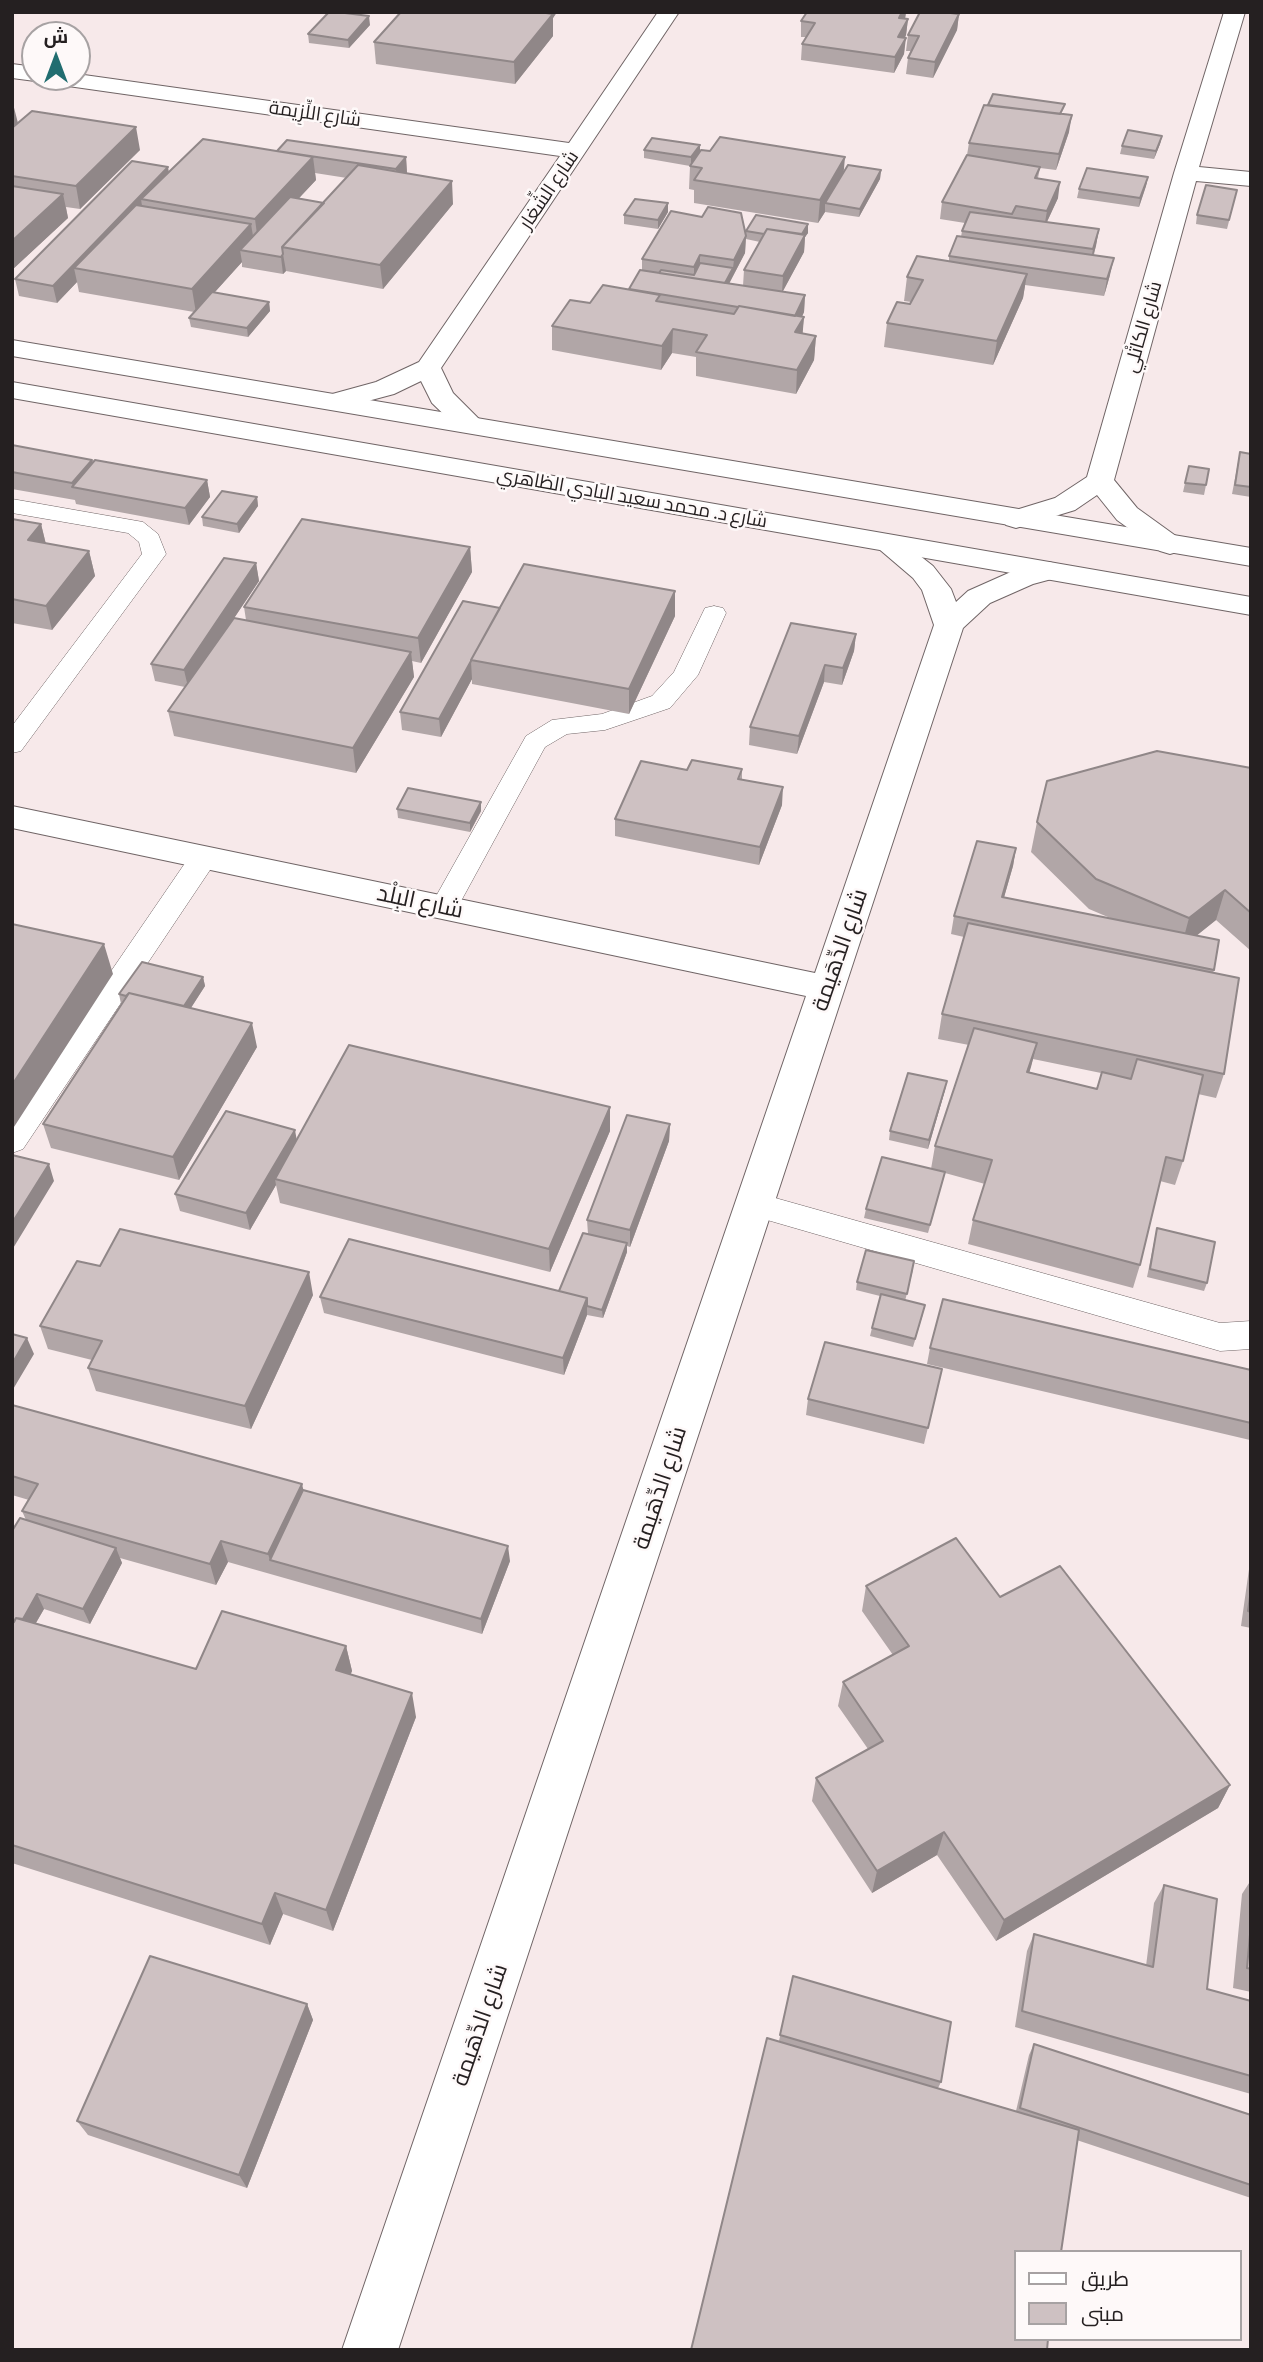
<!DOCTYPE html>
<html>
<head>
<meta charset="utf-8">
<style>
	body { margin:0 }
	#map { position:relative; width:1263px; height:2362px; overflow:hidden; background:#f7e9ea; font-family:"Crimson Pro",Cairo,serif }
	canvas { display:block }
	.frame { position:absolute; inset:0; border:14px solid #252021; pointer-events:none }
	.legend { position:absolute; left:1014px; top:2250px; width:228px; height:91px; box-sizing:border-box; background:#fef9f9; border:2px solid #a7a2a3; margin:0; padding:9px 12px; list-style:none; font-size:21px; color:#252021 }
	.legend li { display:flex; align-items:center; gap:14px; height:35px }
	.legend b { width:35px; border:2px solid #a7a2a3 }
	.north { position:absolute; left:21px; top:21px; width:70px; height:70px; box-sizing:border-box; background:#fef9f9; border:2px solid #a7a2a3; border-radius:50%; rotate:0deg; font-size:19px; font-weight:700; line-height:28px; text-align:center; color:#252021 }
	.north::after { content:''; display:block; margin:auto; width:24px; height:32px; background:#216d70; clip-path:polygon(50% 0,100% 100%,50% 72%,0 100%) }
</style>
</head>
<body>
<div id="map">
<canvas width="1263" height="2362"></canvas>
<div class="frame"></div>
<ul class="legend">
<li><b style="height:9px;background:#fff"></b>طريق</li>
<li><b style="height:19px;background:#cec1c2"></b>مبنى</li>
</ul>
<div class="north">ش</div>
</div>
<script>
const ctx = document.querySelector('canvas').getContext('2d');
ctx.lineJoin = 'round';
const shape = rows => new Path2D(rows.map(r => 'M' + r).join(''));
function trace(path, color, width, dash) { ctx.strokeStyle = color; ctx.lineWidth = width; ctx.lineCap = dash ? 'butt' : 'round'; ctx.setLineDash(dash || []); ctx.stroke(path); }
function fillPath(path, color) { ctx.fillStyle = color; ctx.fill(path, 'evenodd'); }
function label(font, color, halo, rows, align = 'center') {
  ctx.font = font + ' "Crimson Pro",Cairo,serif'; ctx.lineWidth = 5; ctx.setLineDash([]); ctx.textBaseline = 'middle'; ctx.strokeStyle = halo; ctx.fillStyle = color; for (const [text, x, y, turn = 0] of rows) {
    ctx.save(); ctx.translate(x, y); ctx.rotate((+turn || 0) * Math.PI / 180); ctx.textAlign = isNaN(turn) ? turn : align; if (halo) ctx.strokeText(text, 0, 0); ctx.fillText(text, 0, 0); ctx.restore();
  }
}
const service = shape([
	[12,499,143,522,158,534,166,554,21,751,12,753,12,726,142,554,139,542,128,533,12,513,12,499],
	[714,606,723,608,726,613,698,675,670,708,605,730,567,734,545,747,454,914,444,917,434,914,430,907,526,736,552,720,602,714,652,696,674,672,705,608,714,606],
	[204,848,214,850,218,857,214,864,23,1149,12,1153,12,1116,194,850,204,848],
	[754,1192,1220,1323,1251,1321,1251,1349,1220,1351,743,1213,738,1204,743,1195,754,1192]
]);
const minor = shape([
	[658,12,679,12,441,368,453,393,484,424,480,430,470,432,460,430,432,403,421,381,394,394,334,410,325,408,321,402,325,396,376,382,419,362,560,156,54,84,46,82,43,78,35,81,12,78,12,64,35,67,35,77,77,77,77,74,569,143,658,12],
	[1224,12,1245,12,1199,167,1251,172,1251,186,1196,181,1114,480,1137,508,1180,539,1184,545,1180,551,1170,554,1160,551,1117,520,1097,495,1075,510,1016,528,1006,525,1002,519,1006,513,1055,498,1087,477,1174,173,1224,12],
	[886,534,896,537,933,566,951,589,956,602,968,591,1013,571,1049,562,1059,565,1064,571,1059,577,1033,584,990,603,963,628,398,2350,342,2350,806,996,12,828,12,806,815,973,934,625,922,590,913,578,872,543,876,537,886,534]
]);
const tertiary = shape([
	[12,340,1251,548,1251,566,12,356,12,340],
	[12,382,1251,597,1251,615,12,398,12,382]
]);
const wall = shape([
	[401,12,557,12,553,18,553,36,515,84,376,64,374,42],
	[807,12,906,12,905,19,908,19,906,35,905,38,904,54,894,73,801,60,802,44,806,37,801,37,801,21],
	[959,14,957,30,933,78,906,74,908,58,911,51,906,51,908,35],
	[370,25,349,48,309,43,308,34],
	[1063,113,1063,114,1069,132,1056,170,1040,168,1038,178,1058,198,1047,222,1099,229,1094,255,1110,275,1104,296,1025,285,1023,298,993,365,884,347,887,323,911,302,904,301,907,277,949,261,949,256,961,237,962,231,965,223,940,219,942,202,967,155,969,143],
	[12,128,140,150,80,209,66,207,68,218,12,270],
	[1162,136,1160,144,1154,159,1120,154,1122,146],
	[644,150,700,152,844,171,881,170,880,179,859,217,825,212,818,223,694,203,694,190,689,189,690,166,644,158],
	[277,151,406,157,407,174,453,204,383,289,286,271,283,274,242,267,242,262,214,293,269,302,270,311,248,337,191,327,189,318,194,312,79,292,77,282,57,303,19,296,15,279,169,172],
	[315,173,347,178,324,203,299,198,316,180],
	[1148,177,1146,186,1139,207,1077,198,1079,189],
	[1237,190,1227,229,1196,224,1197,215],
	[668,212,658,229,624,224,624,215],
	[808,224,808,233,805,237,804,252,782,292,805,295,804,312,802,317,804,317,802,334,816,336,814,360,796,394,696,376,696,357,672,353,661,370,552,350,552,326,590,303,629,289,642,271,642,259,746,236,745,253,729,284,743,286,744,270,760,242,746,239,746,231],
	[12,445,93,463,207,480,210,497,189,525,76,504,75,500,12,489],
	[1240,452,1251,454,1251,497,1232,494],
	[1189,466,1206,485,1204,495,1183,492],
	[257,497,258,506,239,533,203,526,202,517],
	[12,519,41,524,46,544,89,551,95,576,52,630,12,623],
	[470,547,472,572,421,663,412,661,414,677,356,773,174,736,168,711,185,687,155,681,151,664,256,563,259,581,234,618,246,620,244,607],
	[500,608,675,616,629,714,472,684,472,679,441,737,402,730,400,712],
	[856,634,854,651,842,685,824,682,797,754,749,745,750,727],
	[1251,768,1251,951,1216,920,1196,936,1214,970,1213,973,1224,1074,1216,1098,1198,1094,1183,1161,1175,1185,1160,1181,1140,1265,1133,1288,968,1244,973,1220,985,1184,945,1173,928,1233,864,1218,866,1209,931,1169,935,1146,969,1045,938,1039,942,1014,964,937,951,934,954,916,1016,848,1013,866,1004,897,1115,920,1089,909,1031,852,1037,822],
	[1033,1059,1101,1073,1097,1089,1029,1072],
	[742,769,742,779,782,805,759,865,615,836,615,819,687,770],
	[397,809,481,811,470,832,398,818],
	[203,977,205,986,191,1008,257,1047,179,1180,51,1148,43,1124,121,1004,119,994],
	[947,1081,945,1090,928,1149,889,1140,890,1131],
	[610,1107,610,1131,550,1272,280,1203,276,1185,250,1230,180,1211,175,1194,297,1140],
	[670,1124,669,1141,630,1247,627,1246,627,1252,603,1318,587,1315,564,1375,324,1313,320,1297,559,1291,588,1234,587,1220],
	[1157,1228,1207,1283,1204,1291,1147,1277,1155,1237],
	[100,1266,313,1295,251,1429,96,1391,88,1368,92,1360,48,1349,40,1326],
	[913,1270,905,1301,923,1314,913,1347,870,1336,880,1296,856,1290,857,1282],
	[930,1348,1251,1370,1251,1437,1250,1440,927,1364],
	[942,1369,924,1444,806,1415,808,1399],
	[12,1405,303,1490,510,1561,482,1634,228,1562,216,1585,120,1558,122,1563,90,1624,44,1609,36,1623,196,1669,346,1646,352,1671,350,1675,416,1717,333,1931,283,1914,270,1945,12,1863,12,1531,26,1520,22,1511,29,1500,12,1495],
	[1251,1555,1251,1628,1241,1626],
	[866,1586,1000,1597,1230,1785,1218,1808,996,1941,937,1855,872,1893,812,1801,816,1778,868,1749,838,1706,843,1682,893,1655,862,1611],
	[1251,1880,1251,1992,1233,1988,1242,1894],
	[1164,1885,1207,1989,1251,2001,1251,2094,1015,2027,1027,1951,1034,1934,1146,1966,1154,1903],
	[793,1976,941,2082,938,2088,1016,2111,1029,2055,1034,2044,1251,2115,1251,2198,779,2041],
	[307,2004,313,2020,247,2188,88,2135,77,2121]
]);
const shadedWall = shape([
	[549,12,557,12,553,18,553,36,515,84,514,62,549,19],
	[902,12,906,12,905,19,899,18],
	[959,14,957,30,933,78,935,62],
	[369,16,370,25,349,48,348,40],
	[908,19,906,35,897,53,898,37],
	[906,38,904,54,894,73,895,57],
	[12,100,18,123,12,128],
	[1072,115,1069,132,1056,170,1059,154],
	[136,127,140,150,80,209,76,186],
	[1162,136,1160,144,1154,159,1156,151],
	[700,145,700,154,691,166,691,157],
	[313,157,316,180,258,242,255,219],
	[406,157,407,173,397,185,396,169],
	[845,157,843,180,825,203,825,212,818,223,820,200],
	[168,167,171,184,141,199,143,213,74,268,77,282,57,303,53,286],
	[881,170,880,179,859,217,860,209],
	[1148,177,1146,186,1139,207,1140,198],
	[452,181,453,204,383,289,380,265],
	[1060,182,1058,198,1044,228,1047,211],
	[63,194,68,218,12,270,12,241],
	[668,203,668,212,658,229,658,220],
	[251,224,255,248,240,250,242,262,196,313,192,289],
	[808,224,808,233,805,237,804,252,782,293,783,276,799,240],
	[1099,229,1096,246,1090,266,1093,249],
	[746,236,745,253,723,295,724,286,733,268,734,260],
	[283,254,286,271,283,274,281,257],
	[700,255,700,272,694,281,694,267],
	[1114,258,1110,275,1104,296,1107,279],
	[1027,274,1023,298,993,365,997,341],
	[805,295,804,312,794,333,795,316],
	[269,302,270,311,248,337,247,328],
	[804,317,802,341,795,332],
	[673,329,672,353,661,370,662,346],
	[816,336,814,360,796,394,797,370],
	[92,460,96,477,73,487,72,483],
	[207,480,210,497,189,525,185,508],
	[257,497,258,506,239,533,237,524],
	[41,524,47,549,28,540],
	[470,547,472,572,421,663,418,638],
	[89,551,95,576,52,630,46,606],
	[256,563,259,581,188,687,184,670],
	[675,591,675,616,629,714,629,689],
	[856,634,854,651,842,685,843,668],
	[411,652,414,677,356,773,353,748],
	[471,661,472,679,441,737,439,719],
	[825,665,824,682,797,754,799,736],
	[783,787,782,805,759,865,760,847],
	[481,802,481,811,470,832,470,823],
	[1016,848,1013,866,999,915,1002,897],
	[1225,890,1216,920,1181,948,1189,918],
	[104,944,113,974,12,1130,12,1085],
	[203,977,205,986,183,1020,181,1011],
	[252,1023,257,1047,179,1180,173,1157],
	[1037,1043,1031,1067,1022,1096,1027,1072],
	[947,1081,945,1090,928,1149,929,1140],
	[610,1107,610,1131,550,1272,549,1249],
	[670,1124,669,1141,630,1247,630,1230],
	[295,1130,298,1147,275,1179,276,1185,250,1230,246,1213],
	[49,1164,54,1181,12,1250,12,1223],
	[627,1243,627,1252,603,1318,602,1310],
	[309,1272,313,1295,251,1429,245,1406],
	[587,1298,587,1315,564,1375,563,1358],
	[27,1338,34,1354,12,1391,12,1364],
	[302,1484,307,1505,270,1560,268,1554],
	[221,1541,228,1562,216,1585,210,1564],
	[508,1546,510,1561,482,1634,481,1619],
	[116,1548,122,1563,90,1624,83,1609],
	[37,1594,44,1609,27,1638,20,1624],
	[346,1646,352,1671,342,1695,336,1670],
	[412,1693,416,1717,333,1931,326,1910],
	[1230,1785,1218,1808,996,1941,1004,1920],
	[944,1832,937,1855,872,1893,877,1871],
	[275,1893,283,1914,270,1945,262,1924],
	[307,2004,313,2020,247,2188,239,2175]
]);
const building = shape([
	[329,12,337,12,369,16,348,40,308,34,329,12],
	[401,12,539,12,553,14,514,62,374,42,401,12],
	[807,12,902,12,899,18,908,19,898,37,906,38,895,57,802,44,815,23,801,21,807,12],
	[920,12,942,12,959,14,935,62,908,58,919,36,908,35,920,12],
	[993,94,1065,104,1060,114,988,105,993,94],
	[984,105,1072,115,1059,154,969,143,984,105],
	[32,111,136,127,76,186,12,176,12,128,32,111],
	[1128,130,1162,136,1156,151,1122,146,1128,130],
	[720,137,845,157,820,200,694,180,702,168,690,166,701,150,710,151,720,137],
	[652,138,700,145,691,157,644,150,652,138],
	[203,139,313,157,255,219,141,199,203,139],
	[287,140,406,157,396,169,277,151,287,140],
	[967,155,1040,167,1035,178,1060,182,1047,211,1016,206,1012,214,942,202,967,155],
	[132,161,168,167,53,286,15,279,132,161],
	[358,165,452,181,380,265,282,247,358,165],
	[848,165,881,170,860,209,825,203,848,165],
	[1087,168,1148,177,1140,198,1079,189,1087,168],
	[1206,185,1237,190,1229,220,1197,215,1206,185],
	[12,186,63,194,12,241,12,186],
	[290,197,324,203,282,247,283,254,281,257,240,250,290,197],
	[635,199,668,203,658,220,624,215,635,199],
	[136,205,251,224,192,289,74,268,136,205],
	[708,207,741,213,746,236,734,260,700,255,694,267,642,259,671,211,702,217,708,207],
	[970,212,1099,229,1093,249,962,231,970,212],
	[756,215,808,224,802,234,767,229,764,234,746,231,756,215],
	[767,229,805,235,783,276,744,270,767,229],
	[957,236,1114,258,1107,279,949,256,957,236],
	[917,256,1027,274,997,341,887,323,897,302,910,304,923,280,907,277,917,256],
	[700,263,733,268,725,283,659,273,661,270,694,275,700,263],
	[640,270,805,295,795,316,739,306,738,307,629,289,640,270],
	[603,285,660,295,656,301,734,314,739,306,804,317,795,332,816,336,797,370,696,352,707,335,673,329,662,346,552,326,570,300,590,303,603,285],
	[212,292,269,302,247,328,189,318,212,292],
	[12,445,92,460,72,483,12,472,12,445],
	[1240,452,1251,454,1251,487,1235,485,1240,452],
	[95,460,207,480,185,508,72,487,95,460],
	[1189,466,1209,469,1206,485,1185,483,1189,466],
	[222,491,257,497,237,524,202,517,222,491],
	[12,519,41,524,28,540,89,551,46,606,12,599,12,519],
	[302,519,470,547,418,638,244,607,302,519],
	[224,558,256,563,184,670,151,664,224,558],
	[524,564,675,591,629,689,471,660,524,564],
	[463,601,500,608,471,660,471,661,439,719,400,712,463,601],
	[234,618,411,652,353,748,168,711,234,618],
	[791,623,856,634,843,668,825,665,799,736,750,727,791,623],
	[1157,751,1251,768,1251,913,1225,890,1189,918,1096,879,1037,822,1047,781,1157,751],
	[692,760,742,769,738,779,783,787,760,847,615,819,641,761,687,770,692,760],
	[408,788,481,802,470,823,397,809,408,788],
	[977,841,1016,848,1002,897,1219,940,1214,970,954,916,977,841],
	[968,923,1239,978,1224,1074,942,1014,968,923],
	[12,924,104,944,12,1085,12,924],
	[142,962,203,977,184,1006,129,993,126,996,119,994,142,962],
	[129,993,252,1023,173,1157,43,1124,129,993],
	[974,1028,1037,1043,1027,1072,1097,1089,1102,1072,1131,1079,1137,1059,1203,1075,1183,1161,1166,1157,1140,1265,973,1220,992,1160,935,1146,974,1028],
	[349,1045,610,1107,549,1249,275,1179,349,1045],
	[908,1073,947,1081,929,1140,890,1131,908,1073],
	[226,1111,295,1130,246,1213,175,1194,226,1111],
	[627,1115,670,1124,630,1230,587,1220,627,1115],
	[12,1155,49,1164,12,1223,12,1155],
	[882,1157,945,1172,930,1225,866,1209,882,1157],
	[1157,1228,1215,1242,1207,1283,1150,1269,1157,1228],
	[120,1229,309,1272,245,1406,88,1368,102,1341,40,1326,77,1261,100,1266,120,1229],
	[583,1233,627,1243,602,1310,587,1306,587,1298,559,1291,583,1233],
	[349,1239,587,1298,563,1358,320,1297,349,1239],
	[866,1250,914,1261,907,1294,857,1282,866,1250],
	[881,1294,925,1305,915,1339,872,1328,881,1294],
	[943,1299,1251,1370,1251,1423,930,1348,943,1299],
	[12,1334,27,1338,12,1364,12,1334],
	[825,1342,942,1369,928,1428,808,1399,825,1342],
	[12,1405,302,1484,268,1554,221,1541,210,1564,22,1511,38,1484,12,1476,12,1405],
	[303,1490,508,1546,481,1619,270,1560,303,1490],
	[20,1518,116,1548,83,1609,37,1594,23,1619,16,1618,14,1622,12,1621,12,1531,20,1518],
	[956,1538,1000,1597,1060,1566,1230,1785,1004,1920,944,1832,877,1871,816,1778,883,1741,843,1682,909,1646,866,1586,956,1538],
	[1251,1590,1251,1612,1248,1611,1251,1590],
	[222,1611,346,1646,336,1670,412,1693,326,1910,275,1893,262,1924,12,1845,12,1625,16,1618,196,1669,222,1611],
	[1164,1885,1217,1899,1207,1989,1251,2001,1251,2076,1022,2011,1034,1934,1153,1967,1164,1885],
	[1251,1923,1251,1969,1247,1968,1251,1923],
	[150,1956,307,2004,239,2175,77,2121,150,1956],
	[793,1976,951,2022,941,2082,780,2035,793,1976],
	[767,2038,1079,2130,1061,2252,1016,2252,1016,2339,1048,2339,1047,2350,691,2350,767,2038],
	[1034,2044,1251,2115,1251,2185,1020,2108,1034,2044]
]);
const farStreetnames = [
	["شارع اللِّزِيمة",315,114,8],
	["شارع الشِّغار",549,190,-56],
	["شارع الكاتْلي",1143,327,-74],
	["شارع د. محمد سعيد البادي الظاهري",632,498,10]
];
const streetNames = [
	["شارع البِلْد",420,902,12],
	["شارع الدِّهَيمة",840,950,-71],
	["شارع الدِّهَيمة",660,1488,-72],
	["شارع الدِّهَيمة",480,2025,-71]
];
trace(service, '#706566', 1);
trace(minor, '#706566', 2);
trace(tertiary, '#706566', 2);
fillPath(service, '#fff');
fillPath(minor, '#fff');
fillPath(tertiary, '#fff');
fillPath(wall, '#b1a6a7');
fillPath(shadedWall, '#908788');
fillPath(building, '#cec1c2');
trace(building, '#908788', 2);
label('19px', '#252021', '#fef9f9', farStreetnames);
label('23px', '#252021', '#fef9f9', streetNames);
</script>
</body>
</html>
